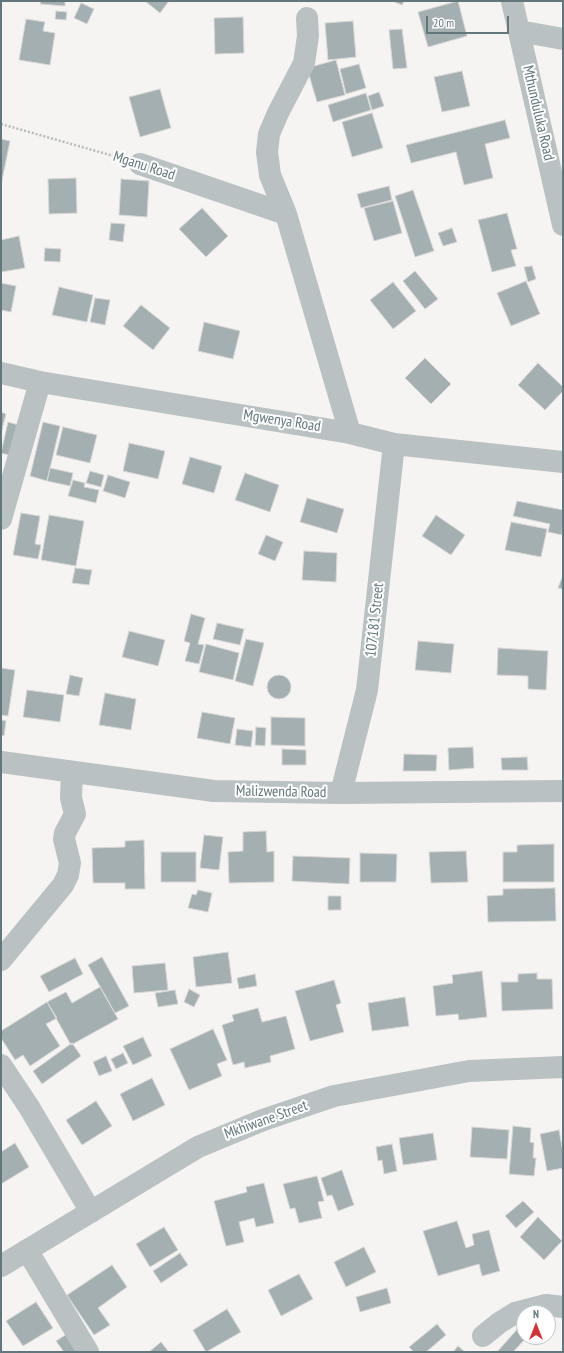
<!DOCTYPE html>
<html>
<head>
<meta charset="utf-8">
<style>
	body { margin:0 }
	#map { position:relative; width:564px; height:1353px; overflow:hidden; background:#f5f4f2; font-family:"PT Sans Narrow",sans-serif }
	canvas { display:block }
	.frame { position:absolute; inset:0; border:2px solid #62777b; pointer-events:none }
	.north { position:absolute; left:516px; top:1305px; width:40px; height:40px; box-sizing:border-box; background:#fff; border:1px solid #c0c9ca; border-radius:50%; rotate:0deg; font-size:11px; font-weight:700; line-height:16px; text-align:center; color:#62777b }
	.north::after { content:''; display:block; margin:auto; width:14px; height:18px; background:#d73035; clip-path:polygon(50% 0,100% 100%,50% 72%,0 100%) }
	.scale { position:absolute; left:426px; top:16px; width:83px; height:18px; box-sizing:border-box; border:2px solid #62777b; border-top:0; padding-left:5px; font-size:12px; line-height:14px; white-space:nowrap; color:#62777b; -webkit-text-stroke:3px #fff; paint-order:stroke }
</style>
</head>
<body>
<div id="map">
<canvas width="564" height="1353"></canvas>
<div class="frame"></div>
<div class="north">N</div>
<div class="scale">20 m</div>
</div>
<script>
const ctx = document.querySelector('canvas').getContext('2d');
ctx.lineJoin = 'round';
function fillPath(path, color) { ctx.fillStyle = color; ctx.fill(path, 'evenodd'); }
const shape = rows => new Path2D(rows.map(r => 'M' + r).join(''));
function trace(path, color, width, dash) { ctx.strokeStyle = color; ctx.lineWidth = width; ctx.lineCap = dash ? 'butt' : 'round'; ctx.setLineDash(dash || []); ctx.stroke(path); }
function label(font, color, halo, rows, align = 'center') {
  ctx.font = font + ' "PT Sans Narrow",sans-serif'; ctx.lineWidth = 4; ctx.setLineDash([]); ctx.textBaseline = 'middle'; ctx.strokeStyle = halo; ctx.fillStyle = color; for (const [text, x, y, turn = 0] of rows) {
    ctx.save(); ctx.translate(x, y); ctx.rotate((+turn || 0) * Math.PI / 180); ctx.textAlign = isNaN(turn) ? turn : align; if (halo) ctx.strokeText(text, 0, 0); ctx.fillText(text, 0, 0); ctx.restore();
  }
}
const building = shape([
	[41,1,65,1,65,6,40,4,41,1],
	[145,1,169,1,160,13,145,1],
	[392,1,404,1,402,5,392,1],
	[458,1,467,36,428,47,418,12,458,1],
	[81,3,94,9,87,24,74,18,81,3],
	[56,11,67,12,66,20,55,19,56,11],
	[243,17,244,53,215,54,214,18,243,17],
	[26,19,45,22,43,31,55,33,50,65,19,60,26,19],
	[353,21,356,57,328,60,325,23,353,21],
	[402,29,407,68,393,69,389,30,402,29],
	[336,60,345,95,317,102,307,68,336,60],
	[359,64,366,88,346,94,340,69,359,64],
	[462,71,470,106,442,112,434,77,462,71],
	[160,89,171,128,140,137,129,97,160,89],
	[379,92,384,106,372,110,368,96,379,92],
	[366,93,371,110,333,122,328,105,366,93],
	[372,113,383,148,352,157,342,122,372,113],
	[505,120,510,138,485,144,493,178,464,185,456,152,411,163,406,145,505,120],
	[1,139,10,141,1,185,1,139],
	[76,178,77,213,49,214,48,179,76,178],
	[121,179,149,181,147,217,119,215,121,179],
	[389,186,392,200,361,208,357,194,389,186],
	[413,190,434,251,415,257,395,196,413,190],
	[393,201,402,233,374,241,364,208,393,201],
	[202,208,228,236,206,257,179,229,202,208],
	[507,213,517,249,511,250,516,266,492,272,478,220,507,213],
	[111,223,125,224,123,242,109,240,111,223],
	[452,228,457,242,443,246,438,233,452,228],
	[19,236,25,268,1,272,1,240,19,236],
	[45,248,61,249,60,262,44,261,45,248],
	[532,266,536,279,528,282,524,267,532,266],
	[415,271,438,299,425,309,403,281,415,271],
	[526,281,540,314,511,326,497,293,526,281],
	[393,282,416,311,393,329,370,300,393,282],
	[1,283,16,286,11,312,1,310,1,283],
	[59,287,93,295,87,322,52,315,59,287],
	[95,298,110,300,105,325,90,322,95,298],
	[141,305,170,328,153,350,123,326,141,305],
	[204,322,240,331,233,359,198,351,204,322],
	[425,358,451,384,431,404,405,378,425,358],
	[538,363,563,387,563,391,545,410,518,385,538,363],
	[1,412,6,414,1,433,1,412],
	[8,422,25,427,16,457,1,453,8,422],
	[43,422,60,426,47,481,30,476,43,422],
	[63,427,97,435,90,463,56,455,63,427],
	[129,443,165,451,158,479,123,471,129,443],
	[190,457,222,466,214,493,182,484,190,457],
	[50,468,73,473,70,486,47,481,50,468],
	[90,471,104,475,101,487,86,483,90,471],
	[245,473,279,485,270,512,235,500,245,473],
	[108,475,130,482,125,498,103,491,108,475],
	[73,480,85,483,84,487,99,490,96,503,68,496,73,480],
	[307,498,344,509,337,533,300,522,307,498],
	[517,501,563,510,562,535,548,532,550,524,513,516,517,501],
	[21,513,40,516,35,544,41,545,38,559,13,555,21,513],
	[49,515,84,521,76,566,41,560,49,515],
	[436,515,465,535,451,555,422,536,436,515],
	[511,522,547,529,541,557,505,550,511,522],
	[266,535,283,542,275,561,258,554,266,535],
	[304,551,337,553,336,582,302,580,304,551],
	[75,568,92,570,89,585,72,583,75,568],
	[563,575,563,589,558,588,563,575],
	[191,614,205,618,198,644,204,645,199,664,185,661,190,643,184,641,191,614],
	[217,623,244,629,240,645,213,639,217,623],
	[129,631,165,640,158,666,122,657,129,631],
	[246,639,264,643,253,686,235,681,246,639],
	[418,641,454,644,451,673,415,670,418,641],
	[206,644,239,653,233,680,199,672,206,644],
	[498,648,548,651,546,690,528,689,528,676,497,675,498,648],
	[1,668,15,670,8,716,1,715,1,668],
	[70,675,83,678,79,696,66,694,70,675],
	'267 687a12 12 0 1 1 24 0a12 12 0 1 1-24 0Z',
	[27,690,64,695,60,722,23,717,27,690],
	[105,693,136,699,131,730,99,725,105,693],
	[202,712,235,718,230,744,197,738,202,712],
	[271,717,305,718,305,746,271,745,271,717],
	[1,720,6,721,4,736,1,735,1,720],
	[256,727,266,728,265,746,255,745,256,727],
	[237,729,253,731,251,747,235,745,237,729],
	[473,747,474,768,449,770,448,748,473,747],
	[282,749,306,750,306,765,282,765,282,749],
	[404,754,437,755,436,771,403,771,404,754],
	[527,757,528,770,502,770,501,758,527,757],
	[266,831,267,852,274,851,274,882,229,883,228,852,243,851,243,832,266,831],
	[204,835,223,837,219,870,200,868,204,835],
	[144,840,145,889,125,889,125,883,93,883,92,848,125,847,125,841,144,840],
	[554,844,554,882,503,882,503,852,517,852,517,845,554,844],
	[466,851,468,882,431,883,429,852,466,851],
	[161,852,196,852,196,882,161,882,161,852],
	[360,853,397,854,396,882,360,882,360,853],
	[293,856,350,858,349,884,292,881,293,856],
	[555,888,556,921,488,922,487,896,503,895,503,889,555,888],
	[198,890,212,893,208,912,188,908,192,894,196,895,198,890],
	[328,896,341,896,341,910,328,910,328,896],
	[228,952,232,983,196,987,193,957,228,952],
	[102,957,129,1006,115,1013,88,965,102,957],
	[75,958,83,974,49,992,40,976,75,958],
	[165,963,168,990,134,993,132,966,165,963],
	[482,971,487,1017,459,1020,458,1014,436,1016,433,986,453,983,452,975,482,971],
	[537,973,537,979,552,979,553,1009,502,1011,501,982,518,982,518,974,537,973],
	[255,974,257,986,239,989,237,978,255,974],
	[334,980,341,1003,336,1005,344,1032,310,1041,295,991,334,980],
	[100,987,118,1019,71,1045,47,1002,66,992,72,1003,100,987],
	[189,989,200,995,194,1007,184,1002,189,989],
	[175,990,178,1004,158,1007,155,993,175,990],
	[405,997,409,1026,372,1031,368,1003,405,997],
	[47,1002,57,1018,46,1024,60,1046,30,1066,23,1055,15,1060,1,1038,1,1031,47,1002],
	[258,1008,262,1022,286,1016,295,1049,270,1056,271,1062,245,1068,244,1062,233,1065,222,1025,234,1021,232,1015,258,1008],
	[213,1029,227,1060,217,1064,222,1076,189,1090,170,1049,213,1029],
	[143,1037,152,1056,133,1065,123,1046,143,1037],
	[72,1043,81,1056,42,1084,33,1071,72,1043],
	[123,1053,128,1063,116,1069,111,1059,123,1053],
	[106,1056,112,1071,99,1076,93,1062,106,1056],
	[152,1078,165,1105,133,1121,120,1094,152,1078],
	[96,1101,112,1126,82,1145,66,1120,96,1101],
	[513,1126,531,1128,530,1142,534,1143,533,1158,536,1158,534,1176,509,1174,513,1126],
	[472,1127,509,1130,507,1159,470,1157,472,1127],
	[559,1130,563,1152,563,1168,547,1171,540,1134,559,1130],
	[433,1133,437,1160,403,1165,399,1138,433,1133],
	[15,1143,29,1167,1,1184,1,1152,15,1143],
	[392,1144,397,1171,384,1174,382,1160,378,1161,376,1147,392,1144],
	[342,1170,354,1205,338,1211,332,1195,327,1196,321,1178,342,1170],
	[317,1176,324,1201,318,1202,322,1218,299,1223,295,1208,290,1209,283,1184,317,1176],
	[264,1183,274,1223,256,1227,254,1218,239,1222,244,1242,226,1246,214,1201,247,1192,246,1187,264,1183],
	[523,1201,534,1212,516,1228,505,1216,523,1201],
	[538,1217,562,1241,544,1260,520,1237,538,1217],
	[457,1221,466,1248,474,1245,472,1234,489,1230,500,1271,482,1276,479,1264,438,1276,423,1231,457,1221],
	[164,1227,178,1250,150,1267,136,1244,164,1227],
	[364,1247,376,1272,346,1287,334,1262,364,1247],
	[180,1253,188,1265,161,1283,153,1271,180,1253],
	[112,1265,127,1287,98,1308,110,1325,94,1335,67,1295,112,1265],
	[299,1274,313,1299,281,1316,268,1290,299,1274],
	[387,1288,391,1303,360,1312,356,1297,387,1288],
	[36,1302,53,1328,23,1346,6,1321,36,1302],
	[227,1309,241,1332,206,1352,193,1330,227,1309],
	[437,1324,446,1335,426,1352,414,1352,409,1347,437,1324],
	[521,1325,524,1328,524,1337,527,1337,513,1352,497,1352,521,1325],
	[70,1332,83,1352,64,1352,56,1341,70,1332],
	[161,1342,169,1352,149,1352,161,1342],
	[458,1346,465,1352,453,1352,458,1346]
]);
const path = shape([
	[1,124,117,157]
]);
const minor = shape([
	[512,1,563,225],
	[307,18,308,36,304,63,278,113,269,134,267,152,270,175,286,214,350,433],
	[519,31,563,39],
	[140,164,286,214],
	[1,373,40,382,350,433,394,444,563,462],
	[1,519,40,382],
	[1,762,214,791,341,793,563,791],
	[341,793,367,690,394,444],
	[1,960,63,885,68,875,70,863,64,839,65,833,75,814,71,798,72,772],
	[1,1065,29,1107,91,1212],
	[27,1250,88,1352],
	[1,1266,198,1147,263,1120,334,1096,469,1071,563,1067],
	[483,1336,499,1323,515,1313,546,1305,563,1307]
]);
const streetNames = [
	["Mthunduluka Road",538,113,77],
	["Mganu Road",144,166,18],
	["Mgwenya Road",282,421,9],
	["107181 Street",375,620,-84],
	["Malizwenda Road",281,792,1],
	["Mkhiwane Street",266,1120,-20]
];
fillPath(building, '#a4afb1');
trace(building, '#d7d6d5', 1);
trace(path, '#b7bbbc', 2.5, [2, 2]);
trace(minor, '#bac1c2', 22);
label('15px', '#62777b', '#fff', streetNames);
</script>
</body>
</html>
